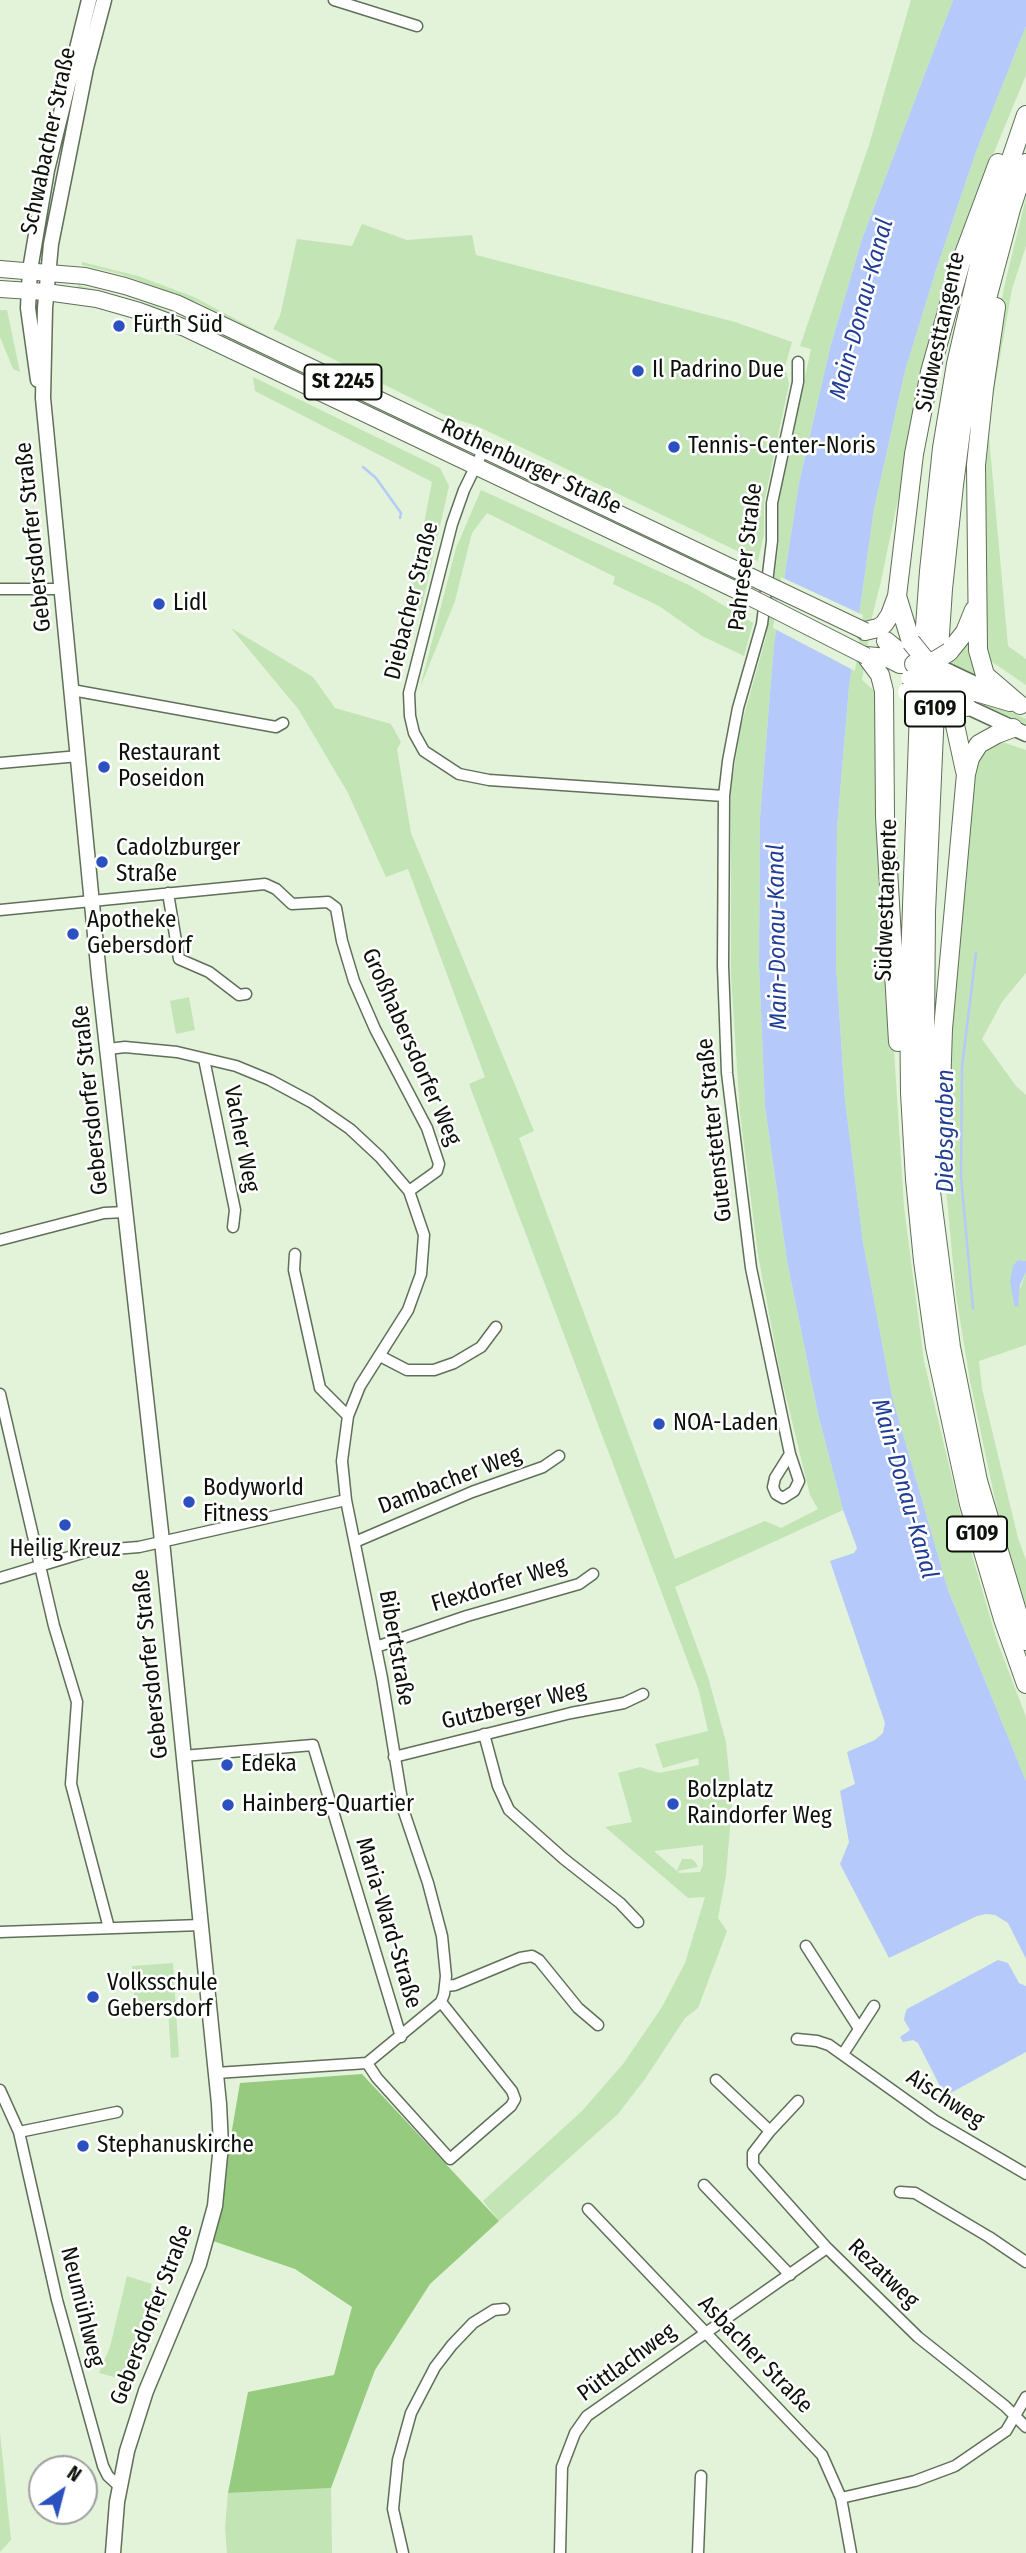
<!DOCTYPE html>
<html>
<head>
<meta charset="utf-8">
<style>
	body { margin:0 }
	#map { position:relative; width:1026px; height:2553px; overflow:hidden; background:#e2f3da; font-family:"Fira Sans Condensed",sans-serif }
	canvas { display:block }
	.north { position:absolute; left:28px; top:2455px; width:70px; height:70px; box-sizing:border-box; background:#fff; border:2px solid #9ea09d; border-radius:50%; rotate:35deg; font-size:19px; font-weight:700; line-height:28px; text-align:center; color:#0c1209 }
	.north::after { content:''; display:block; margin:auto; width:24px; height:32px; background:#2b50c0; clip-path:polygon(50% 0,100% 100%,50% 72%,0 100%) }
</style>
</head>
<body>
<div id="map">
<canvas width="1026" height="2553"></canvas>
<div class="north">N</div>
</div>
<script>
const ctx = document.querySelector('canvas').getContext('2d');
ctx.lineJoin = 'round';
function fillPath(path, color) { ctx.fillStyle = color; ctx.fill(path, 'evenodd'); }
const shape = rows => new Path2D(rows.map(r => 'M' + r).join(''));
function trace(path, color, width, dash) { ctx.strokeStyle = color; ctx.lineWidth = width; ctx.lineCap = dash ? 'butt' : 'round'; ctx.setLineDash(dash || []); ctx.stroke(path); }
function label(font, color, halo, rows, align = 'center') {
  ctx.font = font + ' "Fira Sans Condensed",sans-serif'; ctx.lineWidth = 5; ctx.setLineDash([]); ctx.textBaseline = 'middle'; ctx.strokeStyle = halo; ctx.fillStyle = color; for (const [text, x, y, turn = 0] of rows) {
    ctx.save(); ctx.translate(x, y); ctx.rotate((+turn || 0) * Math.PI / 180); ctx.textAlign = isNaN(turn) ? turn : align; if (halo) ctx.strokeText(text, 0, 0); ctx.fillText(text, 0, 0); ctx.restore();
  }
}
const green = shape([
	[911,0,953,0,862,239,830,348,799,483,774,644,760,817,759,964,765,1107,787,1261,818,1414,843,1510,675,1587,708,1677,726,1742,732,1804,726,1875,718,1918,727,1931,698,2008,685,2018,645,2079,618,2114,499,2221,483,2201,582,2111,623,2064,662,2007,685,1963,705,1897,688,1898,605,1827,632,1822,618,1773,640,1767,659,1773,699,1765,698,1758,663,1768,655,1744,708,1731,699,1691,469,1084,485,1077,408,869,386,877,348,793,299,710,231,628,313,677,335,708,391,724,401,742,397,749,411,833,534,1131,519,1138,675,1559,765,1521,781,1528,818,1509,810,1495,780,1372,758,1255,740,1114,731,977,731,788,741,726,766,637,779,543,779,497,811,349,800,346,869,145],
	[703,1845,703,1865,700,1872,679,1873,678,1871,698,1867,696,1863,692,1859,682,1859,677,1871,654,1851],
	[1026,26,1026,75,990,162,935,321,881,581,872,617,862,680,878,694,882,860,904,1207,924,1361,963,1524,997,1641,1026,1717,1026,1781,948,1590,892,1396,863,1242,845,1100,836,964,837,828,849,687,874,509,905,371,936,270,977,149],
	[1026,198,1026,246,1012,289,988,426,1008,646,1026,659,1026,685,985,657,980,435,988,372,1005,283],
	[362,224,407,240,472,235,476,255,735,322,792,342,785,367,789,384,764,503,764,534,758,561,477,426,449,417,273,329,280,316,297,239,352,246],
	[82,262,138,276,194,297,277,341,432,416,431,418,288,350,201,304,123,275,82,265],
	[78,285,155,306,250,344,460,444,467,453,77,290],
	[0,310,7,310,20,372,13,369,0,337],
	[253,377,440,468,449,486,421,611,408,606,432,482,255,391],
	[495,466,635,532,680,549,740,578,740,580,704,567],
	[481,490,691,586,753,623,744,656,702,636,659,606,613,584,615,577,487,513,472,533,455,601,420,688,456,548],
	[970,633,983,680,946,663],
	[967,691,1026,719,1026,724,987,707,966,693],
	[1002,742,1026,750,1026,973,1002,1002,982,1039,1016,1086,1026,1095,1026,1261,1018,1260,1012,1294,1014,1306,1026,1272,1026,1345,979,1361,982,1389,1018,1538,1026,1560,1026,1606,997,1509,970,1381,956,1295,945,1178,944,1124,947,1037,975,763,993,745],
	[189,997,195,1030,176,1034,170,1001],
	[173,1963,179,2057,171,2058,168,2008,135,2009,132,1966],
	[127,2276,152,2284,150,2290,169,2297,133,2382,99,2373,110,2347],
	[0,2433,11,2540,0,2552],
	[331,2488,332,2553,227,2553,225,2528,228,2493]
]);
const forest = shape([
	[362,2074,499,2221,430,2284,375,2370,331,2488,228,2493,248,2392,334,2375,352,2307,295,2269,213,2241,240,2083]
]);
const water = shape([
	[953,0,1026,0,1026,26,977,149,936,270,905,371,874,509,849,687,837,828,836,964,845,1100,863,1242,892,1396,948,1590,1026,1781,1026,1959,1008,1923,995,1915,986,1914,977,1916,889,1958,840,1864,849,1842,840,1791,855,1784,847,1752,875,1740,883,1733,885,1723,830,1561,854,1553,857,1548,843,1510,818,1414,787,1261,765,1107,759,964,760,817,774,644,799,483,830,348,862,239],
	[1018,1260,1026,1261,1026,1272,1020,1285,1018,1307,1014,1306,1010,1281,1013,1266],
	[998,1960,1008,1963,1019,1983,1026,1986,1026,2052,945,2096,918,2043,913,2040,903,2042,900,2037,910,2030,904,2020,905,2014,907,2009]
]);
const pier = shape([
	[781,577,863,615,855,671,773,628]
]);
const stream = shape([
	[363,467,376,478,401,513,400,518],
	[973,1309,961,1177,962,1067,976,953]
]);
const minor = shape([
	[334,0,417,26],
	[484,449,464,490,452,524,409,693,410,716,414,733,424,751,459,774,489,780,724,796],
	[0,589,62,589],
	[72,690,276,727,283,723],
	[0,763,79,756],
	[168,893,179,959,209,972,239,995,246,994],
	[0,910,265,884,276,889,292,904,328,902,336,908,342,941,354,981,375,1029,427,1128,439,1164,437,1171,409,1191],
	[108,1049,125,1047,177,1052,236,1066,270,1080,311,1102,350,1129,380,1157,409,1191,424,1235,421,1274,408,1310,360,1386,348,1416,342,1461,346,1500],
	[204,1059,235,1210,233,1227],
	[0,1240,104,1213,126,1212],
	[295,1254,294,1270,320,1388,348,1416],
	[380,1356,407,1370,434,1370,454,1363,481,1347,496,1327],
	[0,1394,54,1626,77,1702,71,1784,109,1928],
	[790,1454,775,1478,773,1487,776,1494,783,1498,794,1491,799,1481,790,1454,751,1268,727,1073,723,966,724,796,728,761,738,708,762,624,772,541,772,503,798,382,798,362],
	[355,1542,472,1492,543,1467,559,1456],
	[0,1578,89,1551,139,1547,346,1500,382,1678,404,1812,428,1883,442,1936,446,1976,444,1994,441,2002,367,2063,216,2073],
	[376,1647,467,1616,579,1584,593,1574],
	[484,1734,498,1786,509,1810,564,1859,620,1903,638,1922],
	[183,1756,313,1745,401,2037],
	[394,1757,571,1713,624,1703,643,1694],
	[0,1932,201,1925],
	[806,1946,858,2027],
	[446,1986,455,1985,520,1958,532,1956,539,1960,578,2008,598,2025],
	[797,2039,817,2041,829,2045,934,2120,1026,2174],
	[843,2054,874,2006],
	[367,2063,377,2078,450,2159,511,2106,515,2099,512,2091,441,2002],
	[716,2080,770,2131,753,2153,753,2165,827,2248,918,2337,1005,2406,1026,2427],
	[0,2090,19,2132,57,2300,103,2466,108,2476,119,2486],
	[770,2131,798,2101],
	[19,2132,117,2112],
	[704,2185,790,2275],
	[900,2192,915,2193,989,2237,1026,2262],
	[588,2209,822,2455,841,2498,851,2553],
	[841,2498,915,2481,955,2466,1006,2431,1026,2397],
	[403,2553,393,2509,398,2460,411,2413,435,2367,452,2345,473,2323,494,2310,504,2309],
	[560,2553,562,2467,575,2433,587,2416,827,2248],
	[698,2553,701,2476]
]);
const secondary = shape([
	[104,0,86,68,51,244,45,308,43,398,99,976,162,1541,219,2104,221,2145,215,2206,199,2264,146,2391,127,2451,117,2502,113,2553],
	[38,380,28,308,30,270,47,170,89,0],
	[948,671,988,690],
	[957,702,1026,734]
]);
const primary = shape([
	[0,269,85,276,125,286,176,303,741,572],
	[0,289,46,292,97,299,139,311,185,328,738,591]
]);
const trunk = shape([
	[1026,115,1000,191,978,269,956,364,942,448,929,571,919,710,909,990,910,1093,915,1179,923,1261,935,1347,969,1504,1003,1619,1026,1684],
	[1026,163,1011,209,980,325,961,431,954,485,943,589,935,710,926,912,925,1035,931,1192,951,1347,978,1481,1026,1641],
	[996,307,984,389,976,465,978,650,985,675,1020,705],
	[897,596,911,642],
	[865,631,878,628,884,624,890,615,897,596,914,454,930,372,961,262,998,163],
	[886,641,913,663],
	[949,652,965,632,974,610],
	[866,656,880,675,884,691,885,817,898,1042],
	[866,656,888,658,900,664,914,664],
	[942,682,1010,702],
	[942,682,967,707],
	[937,692,955,725,965,771],
	[939,1150,943,1029,966,774,970,758,979,744,997,734,1013,728]
]);
const secondaryBridge = shape([
	[927,661,948,671],
	[908,678,937,692]
]);
const primaryBridge = shape([
	[741,572,865,631],
	[738,591,866,656]
]);
const trunkBridge = shape([
	[911,642,932,668],
	[942,682,930,682,914,664,936,660,949,652],
	[907,692,921,684]
]);
const markers = [
	[119,326,7,"#2b50c0"],
	[638,371,7,"#2b50c0"],
	[674,447,7,"#2b50c0"],
	[159,604,7,"#2b50c0"],
	[104,767,7,"#2b50c0"],
	[102,862,7,"#2b50c0"],
	[73,934,7,"#2b50c0"],
	[659,1424,7,"#2b50c0"],
	[189,1502,7,"#2b50c0"],
	[65,1525,7,"#2b50c0"],
	[227,1765,7,"#2b50c0"],
	[673,1804,7,"#2b50c0"],
	[228,1805,7,"#2b50c0"],
	[93,1997,7,"#2b50c0"],
	[83,2146,7,"#2b50c0"]
];
const shields = [
	[343,382,77],
	[935,709,60],
	[977,1534,60]
];
const shieldNames = [
	["St 2245",343,382],
	["G109",935,709],
	["G109",977,1534]
];
const streetNames = [
	["Schwabacher Straße",49,141,-78],
	["Südwesttangente",941,332,-78],
	["Rothenburger Straße",531,467,25],
	["Gebersdorfer Straße",34,537,-96],
	["Pahreser Straße",746,557,-83],
	["Diebacher Straße",412,601,-76],
	["Südwesttangente",887,900,-88],
	["Großhabersdorfer Weg",411,1047,66],
	["Gebersdorfer Straße",91,1100,-96],
	["Gutenstetter Straße",715,1130,-96],
	["Vacher Weg",241,1139,79],
	["Dambacher Weg",450,1481,-21],
	["Flexdorfer Weg",499,1585,-17],
	["Bibertstraße",396,1648,80],
	["Gebersdorfer Straße",151,1664,-96],
	["Gutzberger Weg",514,1706,-13],
	["Maria-Ward-Straße",388,1923,73],
	["Aischweg",945,2099,33],
	["Rezatweg",883,2274,44],
	["Neumühlweg",82,2307,76],
	["Gebersdorfer Straße",152,2315,-69],
	["Asbacher Straße",755,2355,46],
	["Püttlachweg",627,2363,-36]
];
const poiNames = [
	["Fürth Süd",133,326],
	["Il Padrino Due",652,371],
	["Tennis-Center-Noris",688,447],
	["Lidl",173,604],
	["Restaurant",118,754],
	["Poseidon",118,780],
	["Cadolzburger",116,849],
	["Straße",116,875],
	["Apotheke",87,921],
	["Gebersdorf",87,947],
	["NOA-Laden",673,1424],
	["Bodyworld",203,1489],
	["Fitness",203,1515],
	["Heilig Kreuz",65,1550,"center"],
	["Edeka",241,1765],
	["Bolzplatz",687,1791],
	["Raindorfer Weg",687,1817],
	["Hainberg-Quartier",242,1805],
	["Volksschule",107,1984],
	["Gebersdorf",107,2010],
	["Stephanuskirche",97,2146]
];
const waterNames = [
	["Main-Donau-Kanal",862,309,-75],
	["Main-Donau-Kanal",778,937,-91],
	["Diebsgraben",946,1131,-90],
	["Main-Donau-Kanal",904,1489,74]
];
fillPath(green, '#c3e4b4');
fillPath(forest, '#96ca7e');
fillPath(water, '#b5cafa');
fillPath(pier, '#e2f3da');
trace(stream, '#b5cafa', 2.5);
trace(minor, '#606f59', 13);
trace(secondary, '#606f59', 17);
trace(primary, '#606f59', 18);
trace(trunk, '#606f59', 20);
trace(minor, '#fff', 10);
trace(secondary, '#fff', 14);
trace(primary, '#fff', 16);
trace(trunk, '#fff', 18);
trace(secondaryBridge, '#606f59', 17, []);
trace(primaryBridge, '#606f59', 18, []);
trace(trunkBridge, '#606f59', 20, []);
trace(secondaryBridge, '#fff', 14);
trace(primaryBridge, '#fff', 16);
trace(trunkBridge, '#fff', 18);
for (const [x, y, r, color] of markers) { const dot = new Path2D(); dot.arc(x, y, r, 0, 2 * Math.PI); ctx.fillStyle = color; ctx.fill(dot); trace(dot, '#fff', 2.5); }
for (const [x, y, w] of shields) { const box = new Path2D(); box.roundRect(x - w / 2, y - 17.5, w, 35, 5); ctx.fillStyle = '#fff'; ctx.fill(box); trace(box, '#0c1209', 2); }
label('bold 21px', '#0c1209', null, shieldNames);
label('23px', '#0c1209', '#fff', streetNames);
label('23px', '#0c1209', '#fff', poiNames, 'left');
label('italic 24px', '#213e96', '#fff', waterNames);
</script>
</body>
</html>
